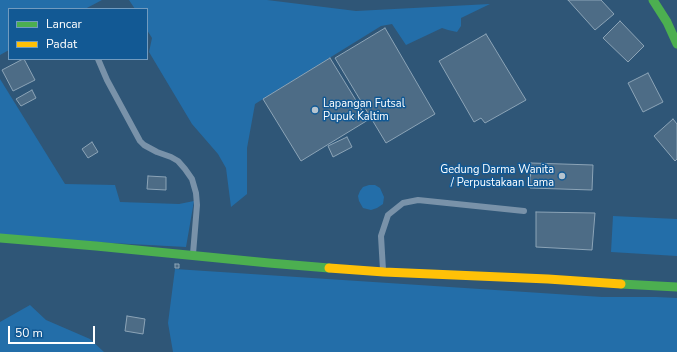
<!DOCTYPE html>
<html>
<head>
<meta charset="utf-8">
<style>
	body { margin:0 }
	#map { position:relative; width:677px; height:352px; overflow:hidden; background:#2f5677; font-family:"Nunito Sans",sans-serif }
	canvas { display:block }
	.legend { position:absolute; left:8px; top:8px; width:140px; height:52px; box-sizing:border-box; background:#125994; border:1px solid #719bbf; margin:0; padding:5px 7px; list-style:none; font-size:12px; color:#fff }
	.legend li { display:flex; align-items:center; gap:8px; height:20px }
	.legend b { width:20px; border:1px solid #719bbf }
	.scale { position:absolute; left:8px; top:326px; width:87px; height:18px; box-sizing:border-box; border:2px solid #fff; border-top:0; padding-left:5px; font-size:12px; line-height:14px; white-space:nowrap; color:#fff; -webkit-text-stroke:3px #125994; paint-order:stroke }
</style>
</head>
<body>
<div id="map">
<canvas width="677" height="352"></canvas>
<ul class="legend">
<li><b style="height:5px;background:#4caf50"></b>Lancar</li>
<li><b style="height:5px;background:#ffc107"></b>Padat</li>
</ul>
<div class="scale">50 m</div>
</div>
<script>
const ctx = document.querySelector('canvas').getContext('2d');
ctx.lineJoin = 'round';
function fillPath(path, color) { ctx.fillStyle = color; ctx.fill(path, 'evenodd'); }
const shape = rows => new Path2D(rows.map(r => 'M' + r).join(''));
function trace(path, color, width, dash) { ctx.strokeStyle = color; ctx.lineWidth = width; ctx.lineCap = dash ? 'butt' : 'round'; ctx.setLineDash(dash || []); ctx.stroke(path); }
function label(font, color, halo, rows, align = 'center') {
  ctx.font = font + ' "Nunito Sans",sans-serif'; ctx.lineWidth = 3; ctx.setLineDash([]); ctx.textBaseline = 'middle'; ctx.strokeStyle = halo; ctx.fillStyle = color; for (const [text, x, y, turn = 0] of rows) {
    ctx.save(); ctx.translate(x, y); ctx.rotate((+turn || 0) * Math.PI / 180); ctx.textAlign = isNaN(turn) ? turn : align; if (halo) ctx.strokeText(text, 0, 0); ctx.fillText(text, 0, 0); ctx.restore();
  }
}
const green = shape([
	[0,0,102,0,85,9,9,9,9,50,0,55],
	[129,0,267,0,356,11,490,4,461,18,461,26,457,32,448,30,442,28,406,45,392,24,381,26,255,104,247,148,247,194,231,207,226,168,218,154,192,124,149,52,152,38,147,30,147,9,135,9],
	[0,79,65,184,115,185,120,202,179,204,194,201,186,247,0,237],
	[369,185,375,185,380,188,384,197,383,204,377,208,371,210,363,208,359,201,358,196,360,191,363,187],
	[613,216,677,219,677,256,611,252],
	[175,269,602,297,656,297,677,298,677,352,173,352,168,323],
	[30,305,46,320,90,339,104,352,0,352,0,322]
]);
const building = shape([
	[568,0,601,0,614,14,595,30,568,0],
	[620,21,644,46,628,62,603,38,620,21],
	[385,28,435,114,386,143,335,58,385,28],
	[486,34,526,100,485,123,481,118,474,122,439,61,486,34],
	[330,58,368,120,301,161,263,99,330,58],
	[23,59,24,59,35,80,13,91,2,70,23,59],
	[648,73,663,102,643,112,628,83,648,73],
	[32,90,36,98,21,106,16,99,32,90],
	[673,119,677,124,677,159,675,161,654,136,673,119],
	[347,137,352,147,333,157,328,146,347,137],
	[92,142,98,152,88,158,82,149,92,142],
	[531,163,593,165,592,190,530,188,531,163],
	[148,176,166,177,166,190,147,189,148,176],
	[536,212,595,213,592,250,536,247,536,212],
	[175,264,179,264,179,268,175,268,175,264],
	[127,316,145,319,143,334,125,331,127,316]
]);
const lane = shape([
	[98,59,107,80,140,141,144,145,157,152,171,157,178,161,185,169,192,179,196,193,197,205,193,254],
	[383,270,381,236,388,215,403,203,418,200,524,211]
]);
const fast = shape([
	[653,0,667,22,677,44],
	[0,238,96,246,269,263,329,268],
	[621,284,677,287]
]);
const slow = shape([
	[329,268,384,272,548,279,621,284]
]);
const markers = [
	[315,110,4,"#b6c4cf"],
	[562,176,4,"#b6c4cf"]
];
const poiNames = [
	["Lapangan Futsal",323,104],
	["Pupuk Kaltim",323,117],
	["Gedung Darma Wanita",554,170,"right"],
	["/ Perpustakaan Lama",554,183,"right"]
];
fillPath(green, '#236ea9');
fillPath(building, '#4d6c86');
trace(building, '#8ca4b7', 1);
trace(lane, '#7992a9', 6);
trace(fast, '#4caf50', 9);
trace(slow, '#ffc107', 9);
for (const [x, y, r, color] of markers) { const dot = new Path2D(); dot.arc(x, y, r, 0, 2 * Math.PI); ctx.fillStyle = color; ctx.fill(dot); trace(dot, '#125994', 1.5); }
label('11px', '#fff', '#125994', poiNames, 'left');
</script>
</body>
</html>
